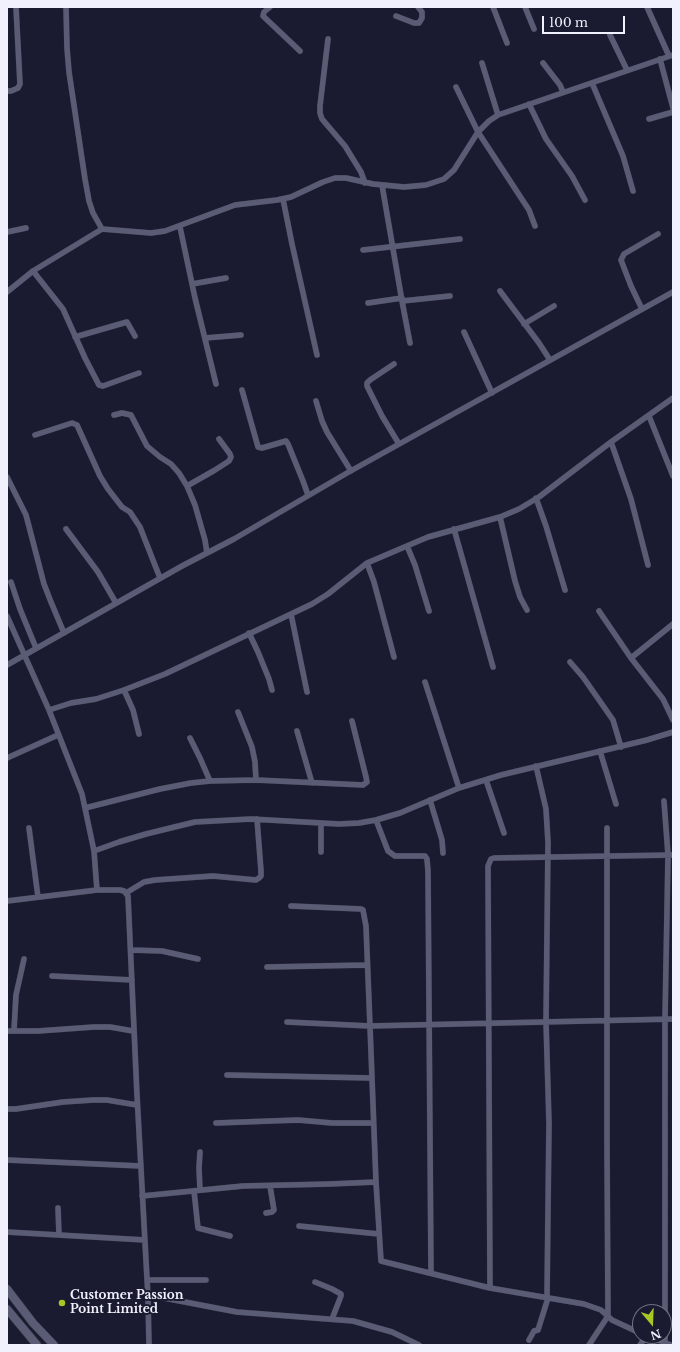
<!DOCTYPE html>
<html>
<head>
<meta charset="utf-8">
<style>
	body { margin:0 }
	#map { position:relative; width:680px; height:1352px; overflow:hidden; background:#1a1b30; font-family:"Libre Baskerville",serif }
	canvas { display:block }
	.frame { position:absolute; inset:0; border:8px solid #f0f1fd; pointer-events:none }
	.north { position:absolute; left:632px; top:1304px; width:40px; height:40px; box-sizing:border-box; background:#1a1b30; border:1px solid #707182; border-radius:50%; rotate:161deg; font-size:11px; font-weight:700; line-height:16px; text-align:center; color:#f0f1fd }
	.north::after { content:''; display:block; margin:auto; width:14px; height:18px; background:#a5c823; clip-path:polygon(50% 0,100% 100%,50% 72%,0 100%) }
	.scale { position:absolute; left:542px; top:16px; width:83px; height:18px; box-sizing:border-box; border:2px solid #f0f1fd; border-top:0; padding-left:5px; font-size:12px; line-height:14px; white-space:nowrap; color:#f0f1fd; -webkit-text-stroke:3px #1a1b30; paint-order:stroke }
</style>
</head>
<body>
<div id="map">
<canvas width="680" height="1352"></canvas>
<div class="frame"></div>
<div class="north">N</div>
<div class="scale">100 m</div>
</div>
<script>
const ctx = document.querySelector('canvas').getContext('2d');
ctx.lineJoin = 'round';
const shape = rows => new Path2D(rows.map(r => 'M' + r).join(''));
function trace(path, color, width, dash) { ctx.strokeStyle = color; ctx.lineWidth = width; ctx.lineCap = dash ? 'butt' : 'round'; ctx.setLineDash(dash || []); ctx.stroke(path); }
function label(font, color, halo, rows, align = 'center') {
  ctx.font = font + ' "Libre Baskerville",serif'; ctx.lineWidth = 4; ctx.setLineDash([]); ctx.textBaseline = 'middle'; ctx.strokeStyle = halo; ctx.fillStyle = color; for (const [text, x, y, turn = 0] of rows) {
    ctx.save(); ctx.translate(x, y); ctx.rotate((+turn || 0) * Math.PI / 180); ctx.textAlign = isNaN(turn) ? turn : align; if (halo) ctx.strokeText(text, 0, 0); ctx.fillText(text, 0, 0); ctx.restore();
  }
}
const street = shape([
	[66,7,67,48,69,72,85,179,89,201,93,213,102,229],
	[270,7,264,12,263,16,300,51],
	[493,7,507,43],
	[525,7,534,29],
	[647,7,669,56],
	[396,16,414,23,419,23,422,18,422,12,418,7],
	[610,35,627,70],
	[328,39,320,106,320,113,322,119,345,146,361,172,365,183],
	[660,59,673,108],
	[482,63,498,115],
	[543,63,560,85,563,92],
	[592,83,623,156,633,191],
	[456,87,478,132,529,210,535,226],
	[7,91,11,91,18,88,20,84,16,7],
	[529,104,546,139,572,176,585,200],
	[649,119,673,112],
	[382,185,402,301,450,296],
	[283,199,292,244,317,355],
	[180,227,195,298,216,384],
	[7,232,26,228],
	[363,250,460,239],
	[33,271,63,309,85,358,99,385,103,386,139,373],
	[192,284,226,278],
	[500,291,539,343,550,360],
	[7,292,33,271,102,229,151,233,165,231,235,205,277,200,291,197,323,182,335,178,346,178,373,184,404,187,426,185,444,179,454,170,478,132,489,121,498,115,673,55],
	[402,301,410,343],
	[368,303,402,298],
	[642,309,631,286,621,260,624,254,658,234],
	[524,324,554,306],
	[464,332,492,393],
	[75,337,127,322,135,336],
	[205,338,241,335],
	[394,364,370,380,367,383,367,386,382,416,399,444],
	[242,390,258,447,262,448,286,441,288,444,303,481,308,495],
	[316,401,322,421,327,432,351,471],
	[114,415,122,413,131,415,147,446,160,457,171,464,179,473,187,486,195,505,205,540,207,553],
	[649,416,673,476],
	[35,435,72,423,77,425,100,476,108,489,122,507,130,512,140,527,160,578],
	[611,442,631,499,648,565],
	[7,477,26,515,44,584,51,602,64,633],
	[187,486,215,470,229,461,231,457,230,454,219,439],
	[536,498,546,526,565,590],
	[500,517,515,581,520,597,527,610],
	[66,529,98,572,116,603],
	[454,529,493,667],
	[407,546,415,565,429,611],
	[367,563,374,582,394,657],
	[11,582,20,609,36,648],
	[599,611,631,658,663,699,673,720],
	[291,614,307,692],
	[7,616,49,710,82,794,94,851,97,890],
	[249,633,258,652,269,679,272,690],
	[631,658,673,624],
	[570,662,583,677,613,720,621,747],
	[7,665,182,566,234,539,347,473,673,292],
	[425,682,459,788],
	[124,690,133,710,139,734],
	[49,710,71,703,96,699,124,690,165,674,312,604,328,594,367,563,428,537,500,517,519,509,539,497,611,442,673,398],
	[238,712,252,747,255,762,256,780],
	[297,731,312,783],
	[190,738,200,758,210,781],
	[600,751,616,804],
	[7,758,58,735],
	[536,766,546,809,548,842,546,1022,549,1123,547,1297],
	[486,780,504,833],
	[430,800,442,840,443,853],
	[664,801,668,855,665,1019,665,1343],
	[85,808,160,789,191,783,210,781,256,780,363,785,367,782,366,777,352,721],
	[376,820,388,851,395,856,425,856,427,859,428,871,431,1273],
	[29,828,38,897],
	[94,851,119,842,146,834,195,822,251,819,339,824,359,823,376,820,400,813,459,788,501,775,647,740,673,732],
	[321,852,321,823],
	[126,893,144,882,155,880,213,876,256,880,259,878,261,876,261,871,257,819],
	[7,901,97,890,120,890,124,891,128,896,137,1095,148,1297,149,1345],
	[131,950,162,951,198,959],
	[267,967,367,965],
	[52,976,132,980],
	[287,1022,370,1026,366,926,363,910,361,909,291,906],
	[14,1030,16,995,24,959],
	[7,1031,38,1031,94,1027,110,1027,133,1031],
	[227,1075,371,1078],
	[7,1109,16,1109,63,1102,93,1100,107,1100,137,1105],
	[216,1123,298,1120,332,1123,373,1123],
	[200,1152,199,1168,200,1190],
	[7,1160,141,1166],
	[194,1191,198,1228,230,1236],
	[142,1196,243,1186,330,1184,376,1182],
	[58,1208,59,1235],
	[266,1213,272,1212,274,1210,270,1186],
	[299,1226,379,1234],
	[7,1232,145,1240],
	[147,1280,206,1280],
	[315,1282,332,1289,341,1294,341,1296,332,1319],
	[490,1288,488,866,491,859,494,858,673,855],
	[148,1297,164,1298,237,1312,353,1321,392,1332,419,1345],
	[640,1333,612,1320,601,1310,584,1304,490,1288,381,1261,376,1182,370,1026,673,1019],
	[647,1336,671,1345],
	[529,1340,534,1331,538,1330,548,1298],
	[589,1345,608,1316,607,1148,607,828],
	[640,1345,646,1336]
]);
const secondary = shape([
	[7,1289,33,1323,54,1345],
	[7,1309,37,1345]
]);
const markers = [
	[62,1303,4,"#a5c823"]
];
const poiNames = [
	["Customer Passion",70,1296],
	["Point Limited",70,1310]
];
trace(street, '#343445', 6);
trace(secondary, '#343445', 9);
trace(street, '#5a5c75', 5.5);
trace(secondary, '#5a5c75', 8);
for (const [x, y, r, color] of markers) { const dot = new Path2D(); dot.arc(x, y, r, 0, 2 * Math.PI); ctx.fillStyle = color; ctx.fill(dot); trace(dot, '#1a1b30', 1.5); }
label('bold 12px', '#f0f1fd', '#1a1b30', poiNames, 'left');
</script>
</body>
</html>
